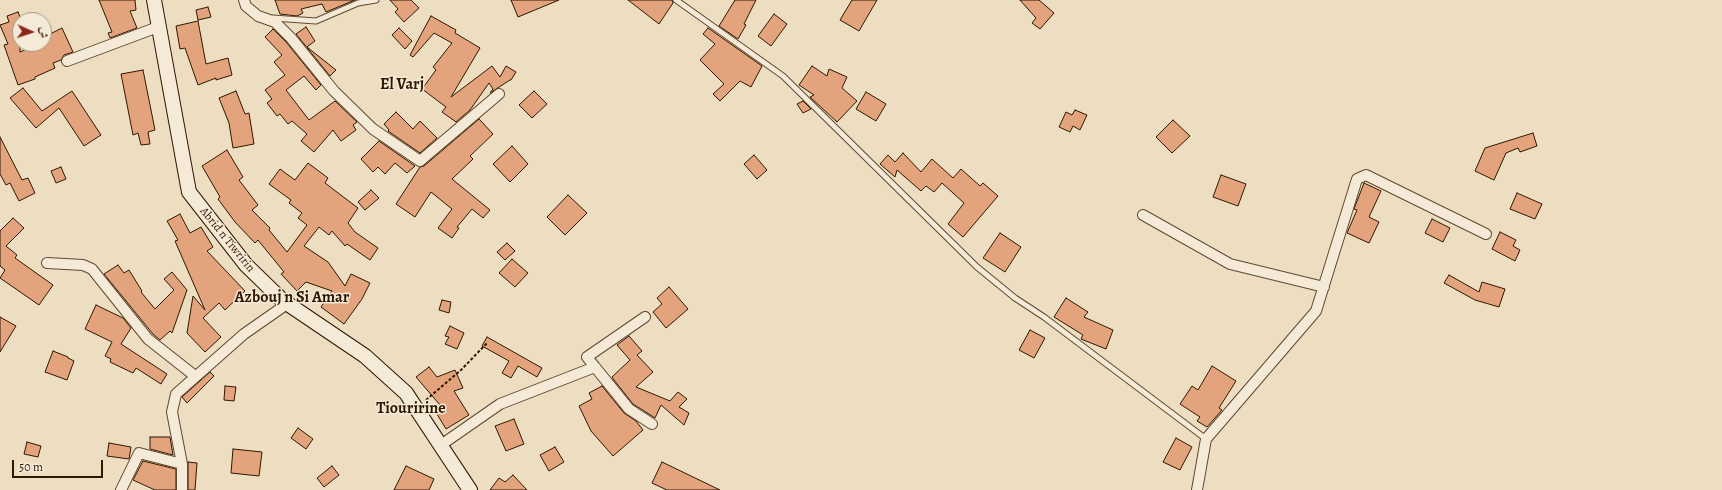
<!DOCTYPE html>
<html>
<head>
<meta charset="utf-8">
<style>
	body { margin:0 }
	#map { position:relative; width:1722px; height:490px; overflow:hidden; background:#eedec1; font-family:Alegreya,Amiri,serif }
	canvas { display:block }
	.north { position:absolute; left:12px; top:12px; width:40px; height:40px; box-sizing:border-box; background:#f4ead7; border:1px solid #a59681; border-radius:50%; rotate:93deg; font-size:11px; font-weight:700; line-height:16px; text-align:center; color:#2f1700 }
	.north::after { content:''; display:block; margin:auto; width:14px; height:18px; background:#8f2418; clip-path:polygon(50% 0,100% 100%,50% 72%,0 100%) }
	.scale { position:absolute; left:12px; top:460px; width:91px; height:18px; box-sizing:border-box; border:2px solid #2f1700; border-top:0; padding-left:5px; font-size:12px; line-height:14px; white-space:nowrap; color:#2f1700; -webkit-text-stroke:3px #f4ead7; paint-order:stroke }
</style>
</head>
<body>
<div id="map">
<canvas width="1722" height="490"></canvas>
<div class="north">ش</div>
<div class="scale">50 m</div>
</div>
<script>
const ctx = document.querySelector('canvas').getContext('2d');
ctx.lineJoin = 'round';
function fillPath(path, color) { ctx.fillStyle = color; ctx.fill(path, 'evenodd'); }
const shape = rows => new Path2D(rows.map(r => 'M' + r).join(''));
function trace(path, color, width, dash) { ctx.strokeStyle = color; ctx.lineWidth = width; ctx.lineCap = dash ? 'butt' : 'round'; ctx.setLineDash(dash || []); ctx.stroke(path); }
function label(font, color, halo, rows, align = 'center') {
  ctx.font = font + ' Alegreya,serif'; ctx.lineWidth = 3; ctx.setLineDash([]); ctx.textBaseline = 'middle'; ctx.strokeStyle = halo; ctx.fillStyle = color; for (const [text, x, y, turn = 0] of rows) {
    ctx.save(); ctx.translate(x, y); ctx.rotate((+turn || 0) * Math.PI / 180); ctx.textAlign = isNaN(turn) ? turn : align; if (halo) ctx.strokeText(text, 0, 0); ctx.fillText(text, 0, 0); ctx.restore();
  }
}
const building = shape([
	[99,0,135,0,136,10,130,11,137,28,110,38,108,33,112,32,99,0],
	[275,0,355,0,326,12,322,4,301,9,303,13,297,16,280,14,275,0],
	[390,0,411,0,419,8,404,22,395,12,398,9,390,0],
	[511,0,559,0,518,17,511,0],
	[628,0,672,0,673,3,659,24,628,0],
	[735,0,756,0,744,24,746,25,738,39,719,26,735,0],
	[852,0,877,0,859,31,840,20,852,0],
	[1020,0,1039,0,1054,13,1040,29,1032,23,1036,18,1020,0],
	[208,7,211,17,198,20,196,10,208,7],
	[18,12,20,17,20,52,38,44,44,44,44,37,62,28,73,52,64,55,61,60,53,63,55,68,35,77,35,79,18,85,4,45,8,44,0,25,9,22,7,16,18,12],
	[774,14,787,24,771,46,758,36,774,14],
	[431,16,456,30,455,33,480,48,451,97,492,66,500,77,506,66,516,72,511,80,510,80,490,93,493,89,489,83,470,110,456,122,442,112,446,107,422,89,436,70,433,67,452,43,434,33,413,57,410,55,431,16],
	[198,21,206,64,228,58,232,75,216,80,216,78,198,85,185,48,180,49,176,26,198,21],
	[306,27,315,41,307,47,336,70,330,76,296,34,306,27],
	[399,28,412,41,405,49,392,35,399,28],
	[708,28,762,66,751,87,740,81,720,101,713,94,724,84,700,60,715,44,703,34,708,28],
	[273,29,286,42,321,85,316,90,304,76,286,90,309,120,335,101,357,122,353,125,356,130,341,141,333,130,314,152,301,141,307,134,292,121,288,124,280,114,277,116,267,103,272,99,265,90,285,75,274,62,282,55,265,37,273,29],
	[812,66,827,76,829,69,847,77,842,88,857,101,837,122,810,97,814,95,799,85,812,66],
	[143,70,155,130,148,132,150,144,141,145,138,133,133,135,121,74,143,70],
	[23,88,42,111,72,91,101,135,84,146,59,108,36,128,10,98,23,88],
	[236,91,245,114,249,113,254,144,233,148,229,123,219,98,236,91],
	[534,91,547,104,532,118,519,105,534,91],
	[866,92,886,104,876,121,856,109,866,92],
	[803,101,811,109,803,113,797,104,803,101],
	[1075,110,1087,115,1080,130,1073,126,1070,132,1059,127,1066,112,1072,115,1075,110],
	[396,112,413,129,420,121,437,138,420,153,388,131,389,130,384,124,396,112],
	[479,119,493,134,470,156,473,159,452,179,490,210,483,218,472,209,457,227,459,228,452,238,438,228,452,209,431,192,415,217,396,204,420,167,424,166,479,119],
	[1173,120,1190,136,1172,153,1156,137,1173,120],
	[1533,133,1537,146,1520,152,1518,148,1506,153,1494,180,1475,171,1485,148,1533,133],
	[0,137,22,180,28,178,35,193,19,201,10,183,6,185,0,174,0,137],
	[379,141,415,166,407,173,395,163,385,174,378,167,373,172,361,159,379,141],
	[512,146,528,164,510,182,493,164,512,146],
	[227,150,243,177,239,180,258,205,252,210,270,228,269,230,287,252,307,225,298,218,302,213,289,203,291,200,269,184,280,169,295,180,308,163,328,178,325,183,358,208,348,223,355,232,378,248,370,260,347,244,345,246,332,231,329,235,319,227,304,246,328,262,345,286,351,274,370,283,362,299,344,324,321,307,332,291,306,282,297,291,281,274,284,272,258,240,255,243,235,222,218,199,220,197,202,166,227,150],
	[903,153,921,172,932,159,953,178,961,169,980,186,983,183,998,196,963,237,948,224,964,203,942,183,934,192,926,186,921,191,897,170,895,177,880,164,888,155,895,162,903,153],
	[754,155,767,170,757,179,744,164,754,155],
	[61,167,66,179,56,183,51,171,61,167],
	[1221,175,1246,184,1238,206,1213,197,1221,175],
	[1364,183,1381,191,1369,217,1379,222,1369,243,1347,233,1357,210,1354,209,1364,183],
	[371,190,379,198,365,210,358,202,371,190],
	[1517,193,1542,204,1535,219,1510,209,1517,193],
	[568,195,587,213,565,235,547,217,568,195],
	[180,214,190,233,201,227,213,247,207,251,245,291,225,310,219,303,203,318,221,337,205,352,187,333,193,296,205,310,175,241,178,240,167,221,180,214],
	[13,218,24,228,6,246,17,255,15,258,53,285,39,305,0,278,5,270,0,266,0,231,13,218],
	[1432,219,1450,228,1443,242,1425,233,1432,219],
	[1500,232,1516,240,1513,246,1520,250,1515,261,1492,249,1500,232],
	[1000,233,1021,247,1005,272,983,258,1000,233],
	[507,243,515,251,505,260,497,252,507,243],
	[512,259,528,273,515,287,499,273,512,259],
	[118,265,124,273,129,270,142,291,141,292,155,309,174,290,164,279,172,272,187,290,172,333,170,331,160,340,153,334,104,274,118,265],
	[1449,275,1479,292,1482,282,1505,289,1499,307,1475,300,1444,283,1449,275],
	[669,287,688,309,666,328,653,312,662,304,657,298,669,287],
	[1066,298,1088,312,1084,317,1113,330,1106,349,1081,339,1083,335,1054,317,1066,298],
	[442,300,451,302,449,313,439,310,442,300],
	[96,305,123,318,131,328,121,344,167,374,161,384,136,368,133,373,110,362,111,359,105,356,112,342,85,329,96,305],
	[0,317,16,326,0,352,0,317],
	[450,326,464,333,457,349,445,344,449,337,445,336,450,326],
	[1030,330,1045,338,1034,358,1019,350,1030,330],
	[629,336,642,351,637,355,653,372,636,387,670,401,678,392,687,399,679,407,689,413,684,425,661,405,655,418,652,416,633,404,614,380,612,377,630,360,617,345,629,336],
	[487,337,542,368,537,377,518,366,511,378,502,373,509,361,482,346,487,337],
	[53,351,68,357,68,358,74,361,67,380,45,372,53,351],
	[1212,366,1236,381,1219,408,1222,410,1207,427,1197,421,1200,417,1180,404,1192,386,1198,390,1212,366],
	[429,367,437,377,455,370,463,388,454,391,469,415,446,429,434,409,440,405,416,377,429,367],
	[210,372,214,376,187,403,182,397,210,372],
	[225,386,236,387,234,401,224,400,225,386],
	[602,386,624,413,636,421,643,430,613,456,591,431,579,406,592,399,589,393,602,386],
	[514,419,524,444,506,451,495,426,514,419],
	[298,428,313,439,306,449,291,438,298,428],
	[150,437,170,437,173,455,150,449,150,437],
	[1176,438,1192,447,1180,470,1163,462,1176,438],
	[27,442,41,446,38,457,24,454,27,442],
	[109,443,131,447,129,459,107,456,109,443],
	[555,447,564,462,549,471,540,455,555,447],
	[233,449,262,452,259,476,231,473,233,449],
	[143,461,176,469,176,490,155,490,133,480,143,461],
	[188,462,197,463,195,490,188,490,188,462],
	[662,462,720,490,667,490,652,483,662,462],
	[332,466,339,475,324,487,317,478,332,466],
	[406,466,434,479,429,490,394,490,406,466],
	[513,475,527,490,490,490,499,478,505,482,513,475]
]);
const path = shape([
	[426,400,461,370,488,342]
]);
const lane = shape([
	[676,0,783,76,977,267,1015,298,1044,317,1206,439],
	[273,18,316,21,358,3,376,0]
]);
const street = shape([
	[244,0,246,6,258,16,275,22,291,38,334,91,373,129,420,161,499,94],
	[67,61,158,27],
	[1143,215,1230,264,1324,287],
	[47,263,83,265,92,269,148,339,195,376],
	[595,367,587,357,645,317],
	[441,445,500,404,595,367,629,409,652,424],
	[121,490,139,453,182,464],
	[182,490,182,464,172,412,176,394,244,334,287,304],
	[1197,490,1206,439,1316,311,1357,179,1366,175,1486,234]
]);
const secondary = shape([
	[154,0,189,192,246,265,282,300,365,356,406,393,470,490]
]);
const streetNames = [
	["Abrid n Tiwririn",227,240,51]
];
const districtNames = [
	["El Varj",402,85],
	["Azbouj n Si Amar",292,298],
	["Tiouririne",411,409]
];
fillPath(building, '#e3a37d');
trace(building, '#2f1700', 1);
trace(lane, '#5f4930', 7);
trace(street, '#5f4930', 12);
trace(secondary, '#2f1700', 16);
trace(path, '#2f1700', 2, [3, 2]);
trace(lane, '#f4ead7', 5);
trace(street, '#f4ead7', 10);
trace(secondary, '#f4ead7', 14);
label('12px', '#2f1700', '#f4ead7', streetNames);
label('bold 16px', '#2f1700', '#f4ead7', districtNames);
</script>
</body>
</html>
